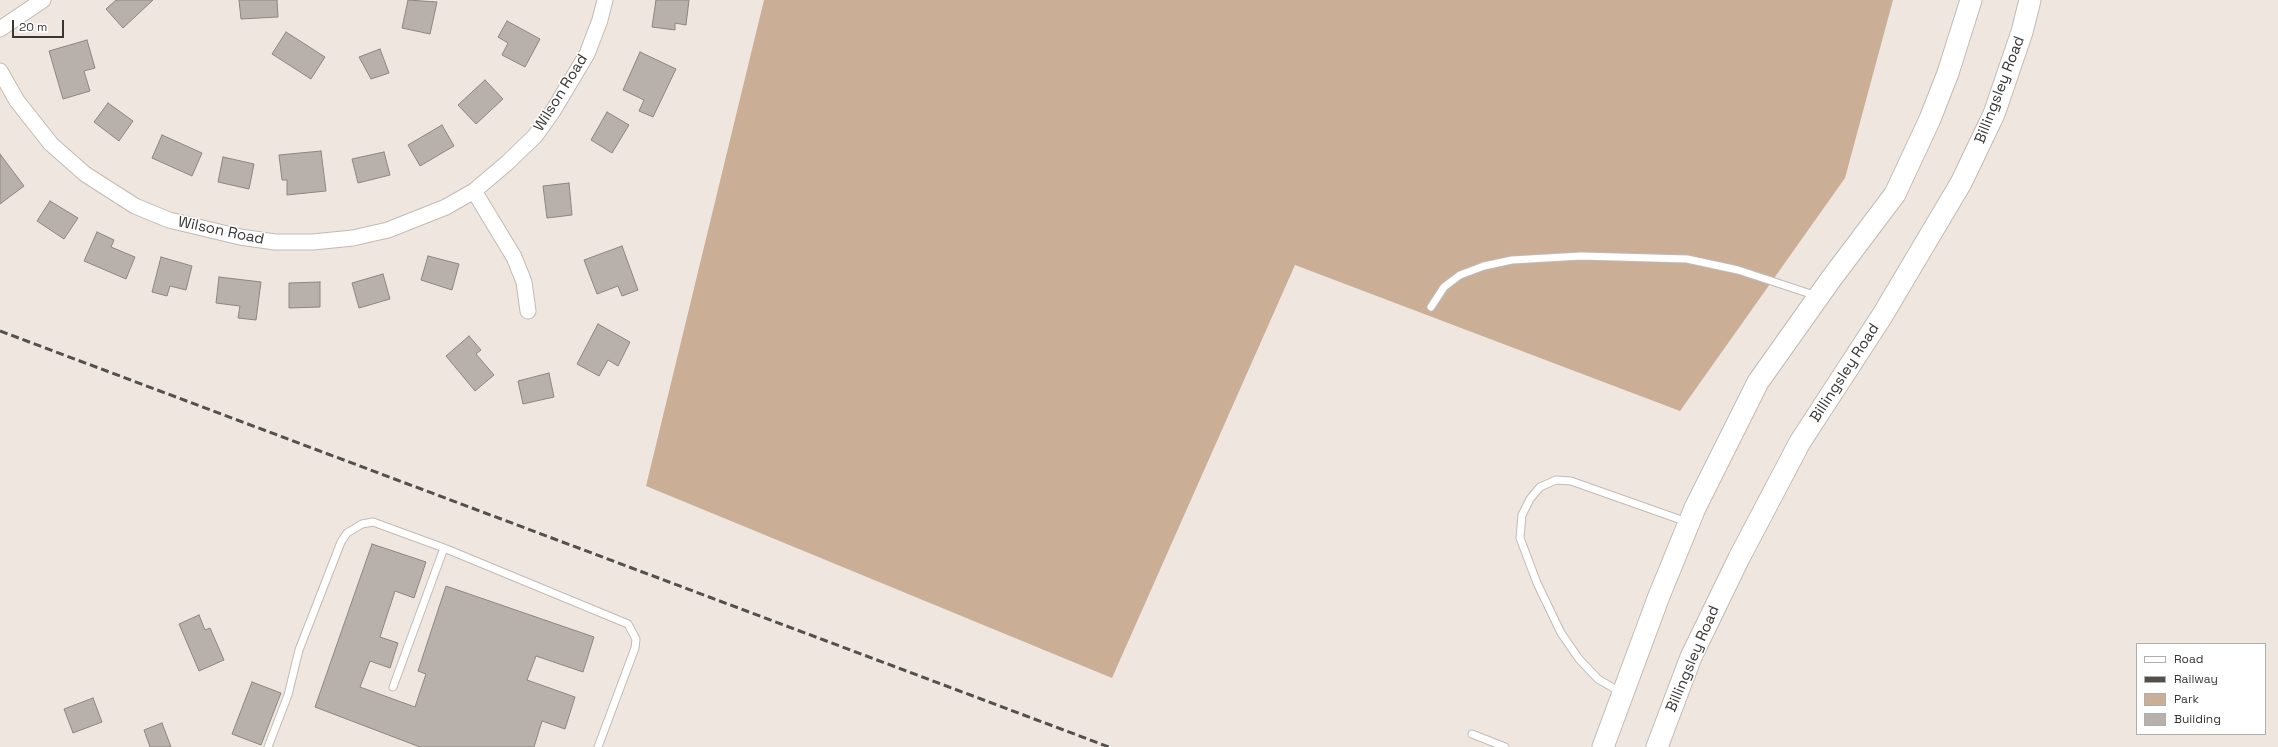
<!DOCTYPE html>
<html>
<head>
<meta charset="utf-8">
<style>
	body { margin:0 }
	#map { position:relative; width:2278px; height:747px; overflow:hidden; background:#eee6df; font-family:"Space Grotesk",sans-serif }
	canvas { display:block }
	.legend { position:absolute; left:2136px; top:643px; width:130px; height:92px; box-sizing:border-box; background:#fff; border:1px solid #afaead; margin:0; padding:5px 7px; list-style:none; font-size:12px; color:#383533 }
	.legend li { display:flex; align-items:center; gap:8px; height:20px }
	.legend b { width:20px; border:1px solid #afaead }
	.scale { position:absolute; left:12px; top:20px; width:52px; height:18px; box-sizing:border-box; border:2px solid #383533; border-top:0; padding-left:5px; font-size:12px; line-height:14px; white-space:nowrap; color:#383533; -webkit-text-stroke:3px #fff; paint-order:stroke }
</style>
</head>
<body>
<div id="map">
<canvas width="2278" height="747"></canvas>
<ul class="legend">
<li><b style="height:5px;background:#fff"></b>Road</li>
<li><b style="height:5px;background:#534f4c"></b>Railway</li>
<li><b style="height:11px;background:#cbae96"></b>Park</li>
<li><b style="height:11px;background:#b8b0aa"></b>Building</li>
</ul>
<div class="scale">20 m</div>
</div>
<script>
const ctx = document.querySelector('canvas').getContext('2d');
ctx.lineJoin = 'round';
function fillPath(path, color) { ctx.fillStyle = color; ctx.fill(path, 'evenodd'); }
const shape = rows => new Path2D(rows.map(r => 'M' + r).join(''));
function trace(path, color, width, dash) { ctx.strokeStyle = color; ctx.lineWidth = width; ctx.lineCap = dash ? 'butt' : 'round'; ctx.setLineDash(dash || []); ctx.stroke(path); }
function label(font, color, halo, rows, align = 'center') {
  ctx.font = font + ' "Space Grotesk",sans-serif'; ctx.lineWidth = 3; ctx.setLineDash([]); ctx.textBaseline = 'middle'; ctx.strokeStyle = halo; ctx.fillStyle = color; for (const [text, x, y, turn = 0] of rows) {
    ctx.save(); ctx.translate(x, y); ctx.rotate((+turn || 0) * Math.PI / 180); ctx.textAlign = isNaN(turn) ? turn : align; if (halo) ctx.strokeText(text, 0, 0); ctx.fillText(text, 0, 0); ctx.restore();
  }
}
const green = shape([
	[764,0,1893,0,1845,178,1680,411,1295,265,1112,678,646,486]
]);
const building = shape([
	[116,0,153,0,123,28,106,9,116,0],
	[239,0,277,0,278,17,241,19,239,0],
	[408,0,437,2,430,34,402,28,408,0],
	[656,0,689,0,686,25,675,23,675,30,652,27,656,0],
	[507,21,540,39,525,67,502,55,508,43,498,37,507,21],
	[286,32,325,57,311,79,272,54,286,32],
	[87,40,95,68,84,71,90,91,63,99,49,51,87,40],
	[380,49,389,73,371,79,359,57,380,49],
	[640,52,676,69,653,117,639,111,644,100,623,90,640,52],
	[485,80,503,99,476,124,458,105,485,80],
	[108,103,133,121,119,141,94,122,108,103],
	[607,112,629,125,612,153,591,140,607,112],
	[442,125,454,146,420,166,408,145,442,125],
	[162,135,202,153,192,176,152,158,162,135],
	[321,151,326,191,287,195,287,180,282,180,279,155,321,151],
	[384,152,390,175,358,183,352,159,384,152],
	[0,154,24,186,0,204,0,154],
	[223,157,254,164,249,189,218,182,223,157],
	[569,183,572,215,547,218,543,186,569,183],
	[50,201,78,218,64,239,37,221,50,201],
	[97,232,114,240,111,247,135,257,126,279,84,261,97,232],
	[622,246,638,290,622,296,618,286,597,294,584,260,622,246],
	[428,256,459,264,452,290,421,280,428,256],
	[161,257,192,266,186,290,170,286,167,296,152,292,161,257],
	[383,274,390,299,359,308,352,283,383,274],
	[219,277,261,282,256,320,238,318,240,306,216,303,219,277],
	[320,282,320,307,289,308,289,283,320,282],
	[598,324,630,342,618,366,608,360,599,376,577,364,598,324],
	[469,336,481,350,476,354,494,375,475,391,446,356,469,336],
	[549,373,554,397,523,404,518,381,549,373],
	[372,544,426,562,414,598,395,591,380,637,398,643,390,668,370,661,360,687,415,707,426,674,418,671,446,586,594,637,583,672,536,656,527,680,575,697,565,729,542,721,534,747,420,747,315,707,372,544],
	[199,615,205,630,210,628,224,660,199,671,179,624,199,615],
	[252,682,281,693,261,745,232,734,252,682],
	[93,698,102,722,73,733,64,709,93,698],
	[162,723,171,747,150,747,144,730,162,723]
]);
const lane = shape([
	[1431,307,1444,287,1460,275,1484,266,1512,260,1581,256,1687,259,1738,270,1817,296],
	[393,687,444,548,628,624,636,639,635,648,598,747],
	[1620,692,1598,679,1579,659,1561,633,1537,583,1520,538,1522,515,1530,499,1540,487,1556,480,1571,481,1687,522],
	[1472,734,1505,747],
	[268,747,288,695,299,650,341,542,347,533,362,524,373,522,444,548]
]);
const street = shape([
	[0,29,43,0],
	[0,71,17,101,51,144,85,174,135,206,169,220,240,237,275,242,313,242,353,238,388,230,446,207,474,191,507,163,535,136,553,111,587,54,600,20,605,0],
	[474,191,514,257,524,282,528,311]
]);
const secondary = shape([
	[1603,747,1659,596,1695,508,1758,382,1831,279,1895,194,1930,119,1948,73,1971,0],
	[1657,747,1691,657,1739,558,1800,442,1882,316,1961,183,1994,114,2022,32,2030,0]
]);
const rail = shape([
	[0,331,1109,747]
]);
const streetNames = [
	["Billingsley Road",2000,90,-69],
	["Wilson Road",561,93,-58],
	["Wilson Road",221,231,12],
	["Billingsley Road",1845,373,-57],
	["Billingsley Road",1693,659,-67]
];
fillPath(green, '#cbae96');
fillPath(building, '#b8b0aa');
trace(building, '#8d8680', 1);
trace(lane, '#c2bab4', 9);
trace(street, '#c2bab4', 17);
trace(secondary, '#c2bab4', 23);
trace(lane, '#fff', 7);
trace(street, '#fff', 15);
trace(secondary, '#fff', 21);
trace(rail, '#534f4c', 3, [8, 4]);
label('15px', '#383533', '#fff', streetNames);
</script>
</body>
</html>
